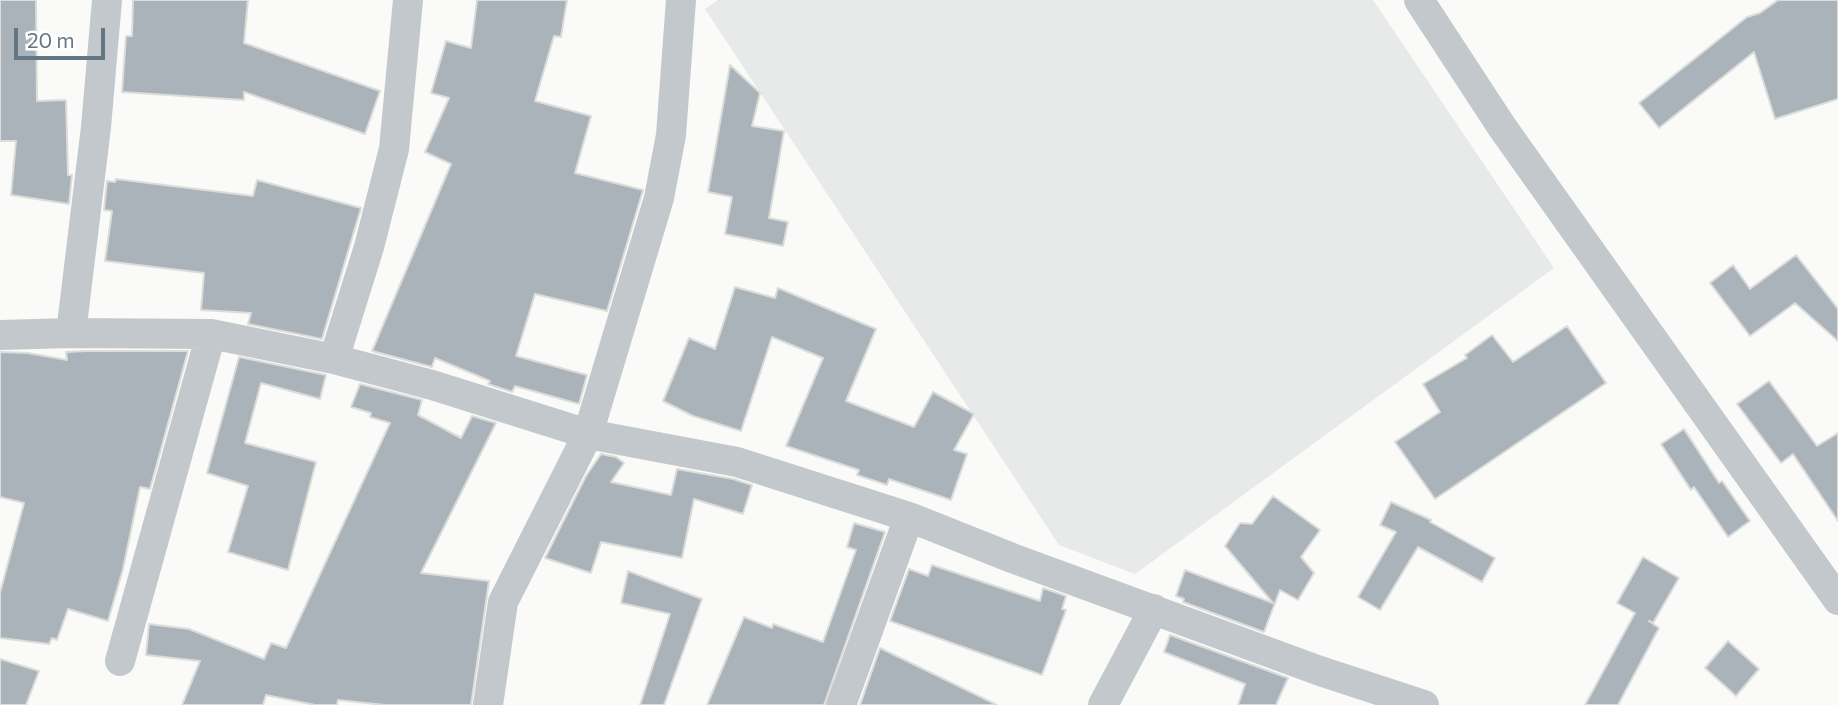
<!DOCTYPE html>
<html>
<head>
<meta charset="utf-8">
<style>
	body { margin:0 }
	#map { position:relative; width:1838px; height:705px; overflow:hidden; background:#fafaf8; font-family:Commissioner,sans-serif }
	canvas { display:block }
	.scale { position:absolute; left:14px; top:28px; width:91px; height:32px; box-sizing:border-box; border:4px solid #657683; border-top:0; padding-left:9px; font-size:21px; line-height:24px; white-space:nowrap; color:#657683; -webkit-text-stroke:5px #fff; paint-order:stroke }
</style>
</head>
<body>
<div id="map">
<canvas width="1838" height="705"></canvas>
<div class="scale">20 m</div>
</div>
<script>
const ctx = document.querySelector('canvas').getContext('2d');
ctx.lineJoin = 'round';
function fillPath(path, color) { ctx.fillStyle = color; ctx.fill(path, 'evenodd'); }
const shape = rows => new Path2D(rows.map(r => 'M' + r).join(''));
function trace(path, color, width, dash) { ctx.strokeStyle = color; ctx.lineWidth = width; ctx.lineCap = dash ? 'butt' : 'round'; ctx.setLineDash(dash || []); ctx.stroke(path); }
const built = shape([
	[718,0,1373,0,1554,268,1135,574,1059,545,705,9]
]);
const building = shape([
	[0,0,36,0,37,101,66,100,68,175,72,175,69,204,11,195,16,141,0,141,0,0],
	[133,0,248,0,244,43,380,91,365,134,244,92,244,100,122,92,126,36,132,36,133,0],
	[477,0,567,0,561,37,554,36,535,101,591,116,575,173,643,190,607,311,535,294,516,356,587,375,579,404,515,386,512,392,488,384,490,381,435,358,432,367,372,351,451,164,425,152,449,98,431,93,446,41,471,48,477,0],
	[1778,0,1838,0,1838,99,1775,119,1754,52,1659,128,1639,103,1747,17,1760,13,1778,0],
	[730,65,760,93,752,126,784,131,769,218,788,222,783,246,725,234,732,197,708,192,730,65],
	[116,179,253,196,257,180,361,208,322,339,248,324,251,313,201,310,204,273,105,261,112,211,104,210,107,181,115,182,116,179],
	[1796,255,1838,309,1838,341,1795,303,1750,336,1710,283,1733,265,1750,289,1796,255],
	[735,287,775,298,778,288,876,329,846,401,914,427,933,392,974,414,954,450,967,454,951,500,889,479,887,485,857,475,859,470,786,446,823,358,772,337,741,431,693,416,663,401,689,338,715,349,735,287],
	[1567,326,1606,383,1435,499,1395,442,1440,412,1423,384,1467,358,1465,355,1492,335,1513,362,1567,326],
	[86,351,188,351,150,489,140,487,123,569,108,621,68,609,57,640,52,638,49,644,0,638,0,593,24,503,0,497,0,352,28,353,67,360,66,352,86,351],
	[239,357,326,375,320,399,261,383,245,443,316,462,288,570,228,552,248,486,207,473,239,357],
	[1769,381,1817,446,1838,433,1838,521,1793,454,1781,463,1737,404,1769,381],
	[360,384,422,400,418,415,461,438,472,416,496,423,421,573,489,581,471,705,385,705,338,700,337,705,315,705,266,695,263,705,182,705,200,661,146,655,149,624,189,629,264,659,271,643,286,648,390,423,370,417,371,413,351,407,360,384],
	[1684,429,1719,483,1722,481,1750,521,1728,537,1694,487,1691,490,1661,444,1684,429],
	[601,454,616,457,624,463,611,482,671,495,677,469,733,479,752,485,743,514,694,499,682,558,601,542,591,573,545,558,586,476,601,454],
	[1273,496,1320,530,1301,557,1314,573,1298,600,1280,590,1264,632,1183,602,1184,599,1176,596,1185,570,1273,603,1225,546,1240,523,1252,524,1273,496],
	[1391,502,1431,520,1430,522,1495,558,1482,582,1418,547,1380,610,1358,597,1396,532,1380,525,1391,502],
	[854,523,885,532,824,705,707,705,744,617,772,628,773,624,823,642,856,550,847,547,854,523],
	[1643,557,1679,578,1653,623,1649,621,1659,628,1618,705,1585,705,1635,613,1617,603,1643,557],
	[932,565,1040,601,1043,588,1066,596,1062,609,1066,610,1042,675,890,621,909,569,928,576,932,565],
	[628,571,702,599,664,705,640,705,670,614,621,603,628,571],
	[1170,635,1288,678,1276,705,1238,705,1245,684,1164,652,1170,635],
	[1728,641,1759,669,1736,696,1705,668,1728,641],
	[880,648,997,705,860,705,880,648],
	[0,659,39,671,26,705,0,705,0,659]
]);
const street = shape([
	[1419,0,1502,127,1838,600],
	[71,333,96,127,107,0],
	[0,335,71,333,211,334,334,359,432,385,588,434,737,462,909,517,1012,558,1320,671,1424,705],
	[334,359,369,247,394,149,408,0],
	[120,661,211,334],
	[488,705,503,602,588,434,659,198,671,135,681,0],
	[841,705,909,517],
	[1103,705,1154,609]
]);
fillPath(built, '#e8e9e9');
fillPath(building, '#aab3b9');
trace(building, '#dcdcda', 2);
trace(street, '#c3c8cc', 30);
</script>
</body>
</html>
